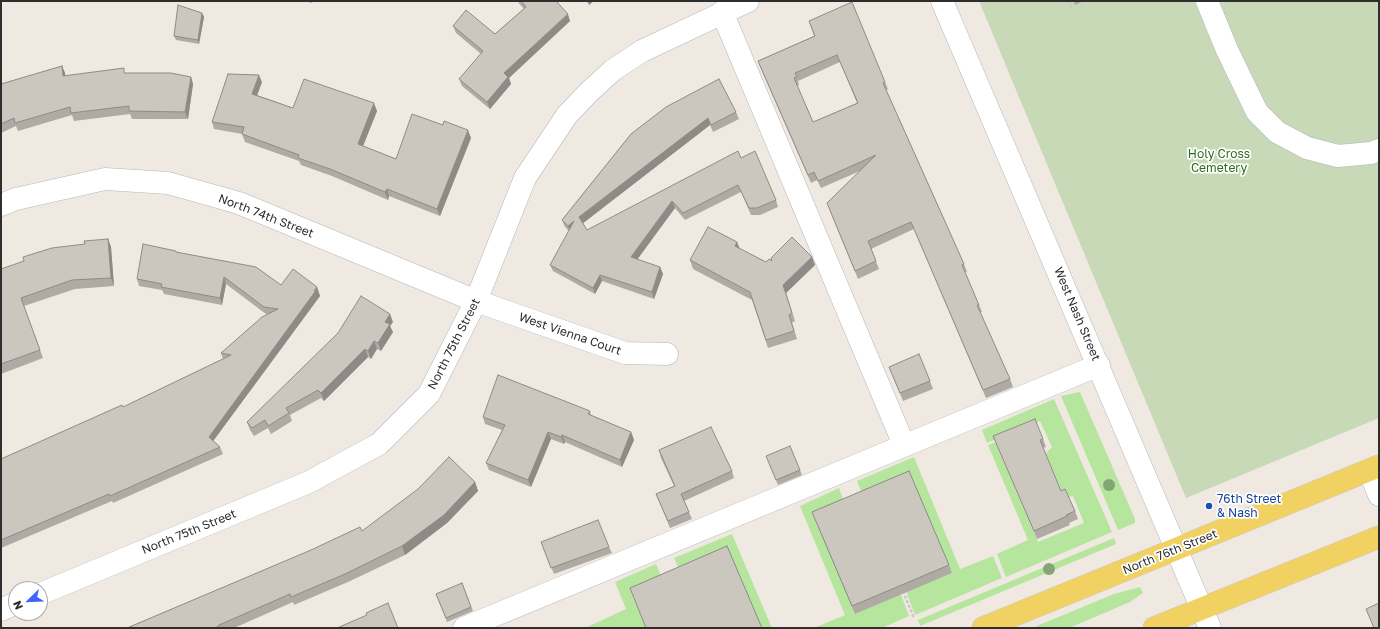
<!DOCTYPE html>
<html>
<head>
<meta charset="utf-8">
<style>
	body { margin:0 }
	#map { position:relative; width:1380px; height:629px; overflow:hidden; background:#efe9e1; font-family:"Golos Text",sans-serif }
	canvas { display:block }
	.frame { position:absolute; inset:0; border:2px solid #2e2e2e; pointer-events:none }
	.north { position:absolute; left:8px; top:581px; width:40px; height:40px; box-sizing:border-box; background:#fff; border:1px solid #ababab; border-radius:50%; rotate:247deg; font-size:11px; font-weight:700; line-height:16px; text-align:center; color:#2e2e2e }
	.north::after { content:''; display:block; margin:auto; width:14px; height:18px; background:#4264fb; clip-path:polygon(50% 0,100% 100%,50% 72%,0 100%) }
</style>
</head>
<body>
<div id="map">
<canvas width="1380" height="629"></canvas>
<div class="frame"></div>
<div class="north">N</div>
</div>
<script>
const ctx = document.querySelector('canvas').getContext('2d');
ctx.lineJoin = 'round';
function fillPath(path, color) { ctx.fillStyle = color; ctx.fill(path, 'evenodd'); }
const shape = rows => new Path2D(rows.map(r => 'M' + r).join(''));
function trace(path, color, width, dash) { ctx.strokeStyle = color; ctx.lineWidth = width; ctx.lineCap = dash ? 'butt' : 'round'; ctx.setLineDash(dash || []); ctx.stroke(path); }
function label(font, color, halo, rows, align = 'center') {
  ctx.font = font + ' "Golos Text",sans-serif'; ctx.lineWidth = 3.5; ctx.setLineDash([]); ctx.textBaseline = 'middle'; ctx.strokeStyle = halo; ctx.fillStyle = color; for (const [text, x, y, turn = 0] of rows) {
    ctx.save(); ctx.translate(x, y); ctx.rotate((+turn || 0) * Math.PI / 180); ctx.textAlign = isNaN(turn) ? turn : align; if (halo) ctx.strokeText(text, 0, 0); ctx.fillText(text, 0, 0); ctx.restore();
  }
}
const green = shape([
	[1080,392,1135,519,1135,523,1118,530,1061,396],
	[1054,399,1112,532,1006,577,997,554,1028,540,988,445,1001,440,996,444,1038,542,1084,523,1073,496,1065,498,1055,476,1046,453,1052,447,1040,421,987,443,982,430],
	[914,457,960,569,993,556,1002,578,915,615,906,591,952,573,861,491,857,481],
	[839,488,846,507,855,614,887,600,900,592,909,616,882,628,814,628,845,615,800,506],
	[732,534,772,628,762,628,678,567,674,558],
	[1114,538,1116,544,920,626,918,620],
	[656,564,664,583,633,596,646,628,585,628,626,609,615,582],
	[1140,587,1143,593,1130,602,1069,628,1032,628,1114,594]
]);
const cemetery = shape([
	[979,1,1379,1,1379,418,1186,498]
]);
const path = shape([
	[1068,1,1071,8],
	[903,591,914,618]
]);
const minor = shape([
	[942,1,1210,628],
	[1207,1,1227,50,1257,112,1277,132,1307,148,1338,156,1371,153,1379,150],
	[722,12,904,445],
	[1,205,16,199,105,179,168,183,239,203,476,301,625,353,667,354],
	[1369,470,1379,495],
	[40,594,309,482,379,444,429,394,476,301,525,178,567,115,589,92,613,70,642,51,748,1],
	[1,610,16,603],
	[464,628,1099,365]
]);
const major = shape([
	[983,628,1379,466],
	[1154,628,1379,537]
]);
const trees = [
	[1109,485],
	[1049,569]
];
const wall = shape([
	[304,1,312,1,312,3],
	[517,1,556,1,570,21,509,78,511,84,490,109,462,86,459,79,481,54,456,33,453,26,495,34,524,9],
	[1074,1,1084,1,1075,5],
	[202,13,204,17,199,44,176,40,174,36],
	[809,21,885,82,888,89,886,90,964,264,967,272,965,272,982,312,980,313,1010,379,1013,387,986,398,914,229,871,249,879,269,858,279,827,203,860,171,821,188,817,180,811,183,761,69,758,61,814,36],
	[840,62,857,103,813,122,797,86,799,85,798,81],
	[62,66,65,73,65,76,126,73,191,77,193,84,188,119,132,119,130,114,74,121,72,115,18,131,16,126,1,133,1,84],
	[262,82,257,95,293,108,377,111,363,146,396,159,471,138,440,216,389,196,388,200,332,176,301,165,299,161,245,142,242,134,214,129,212,122],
	[736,112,739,119,713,132,710,125,583,223,587,230,741,158,776,200,778,207,760,215,751,215,741,192,685,220,675,208,637,259,660,267,663,274,654,299,602,281,595,294,553,271,550,265,569,231,565,227,562,220,631,134],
	[108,239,111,247,114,286,75,289,24,306,43,358,1,374,1,269],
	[737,242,740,249,766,262,772,261,812,257,815,265,786,293,795,321,792,323,797,339,768,348,752,300,693,269,690,260],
	[177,252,281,285,317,287,320,296,213,441,220,447,223,454,113,503,112,501,1,548,1,459,123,407,223,359,221,353,269,314,266,314,226,284,222,305,164,294,162,290,139,286,137,279],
	[393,322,390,326,393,332,381,351,377,349,371,359,368,357,324,401,321,398,290,415,292,421,271,434,268,428,254,436,250,430,247,422],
	[889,367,930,381,933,389,903,401],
	[590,411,591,415,631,432,634,440,622,467,565,442,564,444,551,439,531,487,489,470,486,463,502,430,485,424,483,417],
	[993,436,1043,439,1046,447,1043,448,1061,491,1075,511,1078,519,1069,523,1070,525,1037,539],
	[659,450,732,471,734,478,684,501,692,519,670,528,656,494,674,486,661,458],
	[766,456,800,470,802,475,778,485],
	[475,482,478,491,447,523,405,555,348,582,294,605,293,602,234,628,127,628,362,531],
	[812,512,949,565,952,573,855,614],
	[609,547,612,553,554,574,543,548],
	[462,583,473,611,447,622,436,594]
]);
const shadedWall = shape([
	[587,1,594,1,589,5],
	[202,13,204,17,199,44,198,40],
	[568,14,570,21,509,78,511,84,490,109,487,102,504,73],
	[62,66,65,73,66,84,63,76],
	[259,75,262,82,255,101,252,94],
	[191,77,193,84,188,119,185,112],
	[374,103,377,111,361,151,358,144],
	[708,118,710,125,582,224,579,217],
	[468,130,471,138,440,216,437,209],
	[387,189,389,196,388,200,385,192],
	[672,201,675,208,634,264,631,257],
	[574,221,570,233,568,226],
	[108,239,111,247,114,286,111,278],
	[737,242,740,250,735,246],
	[812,257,815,265,786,293,795,321,783,285],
	[660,267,663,274,654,299,652,292],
	[600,275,602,281,595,294,593,288],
	[224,277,226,284,222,305,220,298],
	[317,287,320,296,211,444,209,437],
	[390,314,393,322,390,326,393,332,381,351,378,343,385,322],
	[374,341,377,349,371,359,368,351],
	[365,349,368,357,324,401,321,393],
	[548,432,551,439,531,487,528,480],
	[631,432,634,440,622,467,620,460],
	[562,435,565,442,564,444,561,437],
	[475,482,478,491,447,523,405,555,402,546]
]);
const building = shape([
	[521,1,556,1,568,14,504,73,508,77,487,102,459,79,483,51,453,26,466,10,495,34,526,7,521,1],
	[852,2,885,82,883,83,964,264,962,265,979,305,977,305,1010,379,983,390,911,222,868,241,876,261,855,271,827,203,876,155,818,181,814,172,808,175,758,61,815,36,809,21,852,2],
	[837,55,858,103,813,122,794,78,797,77,795,73,837,55],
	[178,5,202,13,198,40,174,36,178,5],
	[62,66,63,76,124,68,124,73,171,73,191,77,185,112,129,111,129,106,71,113,70,107,15,123,14,118,1,124,1,84,62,66],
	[228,74,259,75,252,94,293,108,304,79,374,103,358,144,396,159,412,114,443,125,444,121,468,130,437,209,387,189,385,192,330,169,298,158,299,155,242,134,244,127,212,122,228,74],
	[719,79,736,112,711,125,708,118,579,217,587,230,738,151,741,158,755,151,776,200,757,208,749,208,738,185,683,213,672,201,631,257,660,267,652,292,600,275,593,288,550,265,574,221,568,226,562,220,631,134,666,107,719,79],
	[708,227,737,242,735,246,766,262,769,259,772,261,771,258,792,237,812,257,783,285,792,313,789,315,794,331,766,340,750,292,690,260,708,227],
	[108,239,111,278,72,280,21,298,40,350,1,364,1,269,24,261,23,257,52,248,85,244,84,241,108,239],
	[143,244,176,251,176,252,256,267,281,285,293,269,317,287,314,291,317,289,209,437,220,447,110,496,109,494,1,540,1,459,122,405,123,407,231,355,221,353,262,317,278,309,264,307,224,277,220,298,161,287,162,284,137,279,143,244],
	[361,296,390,314,385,322,390,324,378,343,374,341,368,351,365,349,321,393,318,390,286,408,289,413,268,426,265,420,252,428,247,422,338,333,361,296],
	[919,354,930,381,900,393,889,367,919,354],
	[498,375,590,411,588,414,631,432,620,460,562,435,561,437,548,432,528,480,486,463,505,425,483,417,498,375],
	[1035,419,1043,439,1040,440,1061,491,1065,489,1075,511,1066,515,1067,516,1034,531,993,436,1035,419],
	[711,427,732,471,681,494,689,512,668,521,656,494,675,486,659,450,711,427],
	[790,446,800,470,776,480,766,456,790,446],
	[449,457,475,482,444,515,402,546,345,574,291,597,290,594,219,625,219,626,215,628,127,628,311,550,360,527,362,531,418,489,449,457],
	[909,471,949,565,852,606,812,512,909,471],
	[598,520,609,547,551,568,541,542,598,520],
	[727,546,762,628,646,628,630,588,727,546],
	[462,583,471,607,446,618,436,594,462,583],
	[388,603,398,628,337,628,367,615,366,613,388,603],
	[1379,603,1379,628,1374,628,1366,609,1379,603]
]);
const markers = [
	[1209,506,4,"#1a4fb4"]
];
const parkNames = [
	["Holy Cross",1219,154],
	["Cemetery",1219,168]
];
const streetNames = [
	["North 74th Street",266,216,21],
	["West Nash Street",1077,314,67],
	["West Vienna Court",570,334,19],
	["North 75th Street",454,344,-63],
	["North 75th Street",189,532,-22],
	["North 76th Street",1170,552,-22]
];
const transitNames = [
	["76th Street",1217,499],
	["& Nash",1217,513]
];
fillPath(green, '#b6e59e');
fillPath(cemetery, '#c8d9b8');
trace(minor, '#b4b7c1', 23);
trace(major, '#c9c9c9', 23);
trace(path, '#c9c9c9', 2.5, [3, 2]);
trace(minor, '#fff', 22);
trace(major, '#f2d163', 22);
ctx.fillStyle = '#84a574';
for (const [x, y] of trees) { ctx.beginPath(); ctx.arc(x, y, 6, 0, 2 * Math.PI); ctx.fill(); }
fillPath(wall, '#afaba4');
fillPath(shadedWall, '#8e8b86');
fillPath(building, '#cbc7bf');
trace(building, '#8e8b86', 1);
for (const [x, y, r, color] of markers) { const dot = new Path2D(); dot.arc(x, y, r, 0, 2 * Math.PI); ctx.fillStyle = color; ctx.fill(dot); trace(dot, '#fff', 1.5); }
label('12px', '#2c6e1b', '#fff', parkNames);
label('12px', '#2e2e2e', '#fff', streetNames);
label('12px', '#164399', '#fff', transitNames, 'left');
</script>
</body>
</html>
